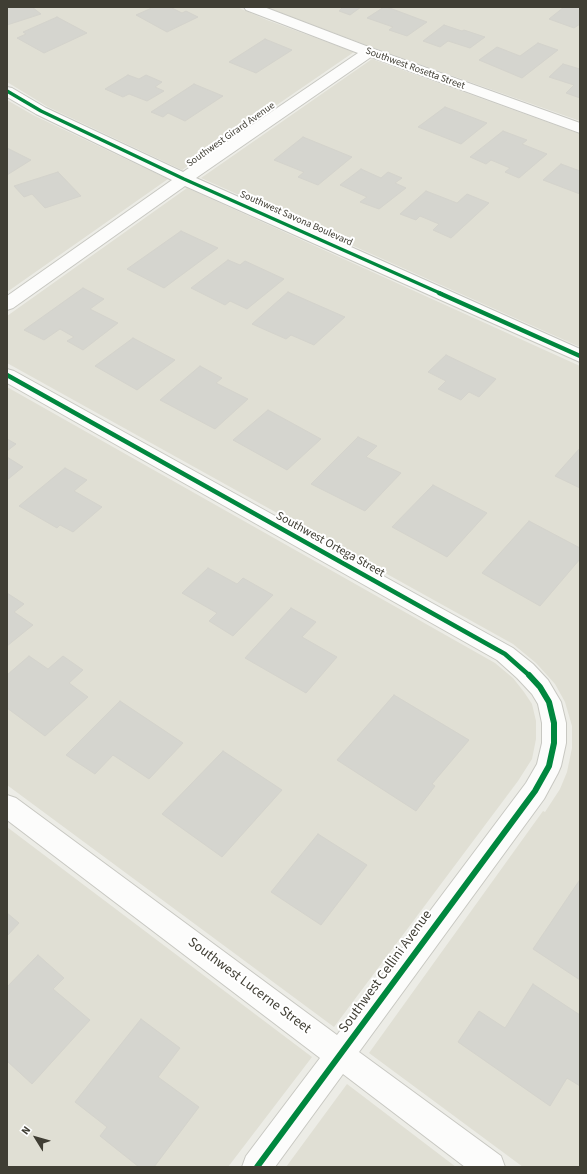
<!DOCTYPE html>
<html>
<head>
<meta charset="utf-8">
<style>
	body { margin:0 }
	#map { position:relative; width:587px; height:1174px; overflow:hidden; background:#ecece6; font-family:"Source Sans 3",sans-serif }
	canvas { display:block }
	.frame { position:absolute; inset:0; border:8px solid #403e34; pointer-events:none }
	.north { position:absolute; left:16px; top:1118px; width:40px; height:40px; -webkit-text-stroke:3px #fff; paint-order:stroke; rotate:307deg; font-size:11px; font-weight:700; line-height:16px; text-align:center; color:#403e34 }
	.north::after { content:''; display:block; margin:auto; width:14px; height:18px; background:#403e34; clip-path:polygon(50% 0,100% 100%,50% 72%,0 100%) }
</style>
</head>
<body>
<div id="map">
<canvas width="587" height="1174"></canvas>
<div class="frame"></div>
<div class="north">N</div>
</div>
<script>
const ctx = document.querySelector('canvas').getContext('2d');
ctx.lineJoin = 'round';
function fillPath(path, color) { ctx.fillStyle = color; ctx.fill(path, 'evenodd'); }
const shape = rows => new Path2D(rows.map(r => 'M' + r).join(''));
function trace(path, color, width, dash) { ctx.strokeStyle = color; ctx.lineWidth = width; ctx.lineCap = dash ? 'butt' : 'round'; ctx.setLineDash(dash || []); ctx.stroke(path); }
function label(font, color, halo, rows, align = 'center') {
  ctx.font = font + ' "Source Sans 3",sans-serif'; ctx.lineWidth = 4; ctx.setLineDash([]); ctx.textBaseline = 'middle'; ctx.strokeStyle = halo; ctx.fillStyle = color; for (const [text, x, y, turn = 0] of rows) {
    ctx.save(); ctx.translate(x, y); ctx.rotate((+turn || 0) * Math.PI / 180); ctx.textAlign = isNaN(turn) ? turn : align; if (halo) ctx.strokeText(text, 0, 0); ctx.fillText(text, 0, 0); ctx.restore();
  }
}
const residential = shape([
	[7,7,237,7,267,20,354,52,182,170,48,107,7,82],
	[265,7,580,7,580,121,374,48],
	[372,59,580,134,580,347,201,178],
	[7,100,33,115,168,179,7,292],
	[187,188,580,366,580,1167,523,1167,369,1053,543,811,545,812,560,789,567,772,572,748,572,726,565,702,555,684,536,663,513,644,7,363,7,316],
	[7,387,495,663,513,678,524,692,532,704,536,721,536,739,532,759,518,781,334,1027,7,785],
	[7,827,312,1057,228,1167,7,1167],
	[347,1084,456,1167,286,1167]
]);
const building = shape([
	[7,7,32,7,41,14,7,25,7,7],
	[154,7,174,7,172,8,182,13,186,11,198,17,167,32,136,15,154,7],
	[343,7,361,7,350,15,339,11,343,7],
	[384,7,387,7,427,22,407,36,389,30,393,27,367,18,384,7],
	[564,7,580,7,580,24,574,28,549,19,564,7],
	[57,17,87,33,44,53,17,38,26,34,23,32,57,17],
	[444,25,462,31,464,30,485,37,470,48,448,41,440,47,423,41,444,25],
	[265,39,292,50,256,73,229,62,265,39],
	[538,43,558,50,522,78,479,60,497,47,520,56,538,43],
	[563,64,580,69,580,98,566,93,574,85,549,77,563,64],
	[128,75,139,79,146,75,162,82,155,87,164,91,147,101,129,94,123,97,105,89,128,75],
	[194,84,223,96,185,121,168,113,163,117,151,112,194,84],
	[445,107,487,123,461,144,418,127,445,107],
	[503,131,527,140,522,144,547,154,519,178,505,172,510,168,491,160,486,164,470,157,503,131],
	[303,137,352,157,318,185,298,177,304,172,274,160,303,137],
	[7,148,31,160,7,175,7,148],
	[561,164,580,171,580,194,543,180,561,164],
	[361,169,381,178,388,172,402,178,395,183,406,188,379,209,360,202,367,197,340,185,361,169],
	[58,172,81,196,45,208,32,194,24,197,14,186,58,172],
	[426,191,457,203,467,194,489,203,451,238,433,230,439,224,420,216,416,220,400,214,426,191],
	[181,231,218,248,164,288,127,269,181,231],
	[228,260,240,265,245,261,284,279,247,309,230,301,225,305,191,288,228,260],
	[83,288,104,299,90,309,118,323,83,350,67,341,74,337,60,329,44,340,24,330,83,288],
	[288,292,345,317,314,345,291,335,286,339,252,324,288,292],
	[133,338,175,360,137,390,95,366,133,338],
	[446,355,496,379,479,397,469,392,461,400,438,389,446,381,428,372,446,355],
	[200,366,222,378,216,383,248,399,215,429,160,400,200,366],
	[268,410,321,439,287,470,233,440,268,410],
	[358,437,377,446,366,457,401,473,365,511,311,484,358,437],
	[7,439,16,444,7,451,7,439],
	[580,448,580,488,555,476,580,448],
	[7,457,23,467,7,480,7,457],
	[65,468,87,480,74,491,102,507,73,532,60,525,57,528,19,506,65,468],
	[433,485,487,513,447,557,392,527,433,485],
	[529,521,580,548,580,559,540,606,482,573,529,521],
	[208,568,237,584,243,578,273,595,233,636,209,621,217,613,182,593,208,568],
	[7,593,24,604,14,612,33,625,7,646,7,593],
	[291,608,316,622,302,637,337,657,306,693,245,658,291,608],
	[29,656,48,669,63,656,83,670,69,683,88,697,45,736,7,708,7,675,29,656],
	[394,695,469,740,432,784,435,786,416,811,337,760,394,695],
	[120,701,183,743,149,779,113,755,95,774,66,755,120,701],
	[223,751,282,790,222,857,162,814,223,751],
	[318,834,367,865,321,925,271,892,318,834],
	[579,881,580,881,580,980,533,949,579,881],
	[7,913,19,923,7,936,7,913],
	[38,955,64,978,53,989,90,1020,32,1084,7,1061,7,987,38,955],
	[533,984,580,1015,580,1086,567,1078,550,1106,458,1042,479,1011,505,1028,533,984],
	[141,1019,180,1048,158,1077,199,1107,154,1167,139,1167,100,1136,107,1127,75,1102,141,1019]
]);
const minor = shape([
	[244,7,264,7,374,49,580,123,580,133,371,57,196,178,580,349,580,362,185,186,13,308,7,310,7,296,172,180,36,114,7,97,7,87,12,88,46,108,183,172,358,53,246,10,244,7],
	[7,369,14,371,513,648,533,664,548,680,561,702,566,723,566,743,561,766,558,773,544,799,359,1052,501,1156,505,1167,465,1167,343,1074,275,1167,242,1167,246,1156,320,1058,7,820,7,795,16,798,337,1035,526,783,537,764,542,743,542,723,538,704,532,694,517,678,497,660,7,383,7,369]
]);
const cyclewayFar2 = shape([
	[7,91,41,111,184,179,442,294]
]);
const cyclewayFar1 = shape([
	[439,293,580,356],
	[7,375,505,654,530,676]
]);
const cycleway = shape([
	[257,1167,535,791,549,766,554,743,554,723,549,702,540,687,529,675]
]);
const farStreetnames = [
	["Southwest Rosetta Street",415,69,20],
	["Southwest Girard Avenue",231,135,-35],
	["Southwest Savona Boulevard",296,219,24]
];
const streetNames = [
	["Southwest Ortega Street",330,545,29]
];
const nearStreetnames = [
	["Southwest Cellini Avenue",386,972,-54],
	["Southwest Lucerne Street",249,986,37]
];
fillPath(residential, '#e0dfd4');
fillPath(building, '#d5d5cf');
trace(building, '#d4d3cc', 1);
trace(minor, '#c8c8c2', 2);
fillPath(minor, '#fcfcfb');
trace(cyclewayFar2, '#00873e', 3.5);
trace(cyclewayFar1, '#00873e', 4.5);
trace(cycleway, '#00873e', 6);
label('10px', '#403e34', '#fff', farStreetnames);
label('12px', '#403e34', '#fff', streetNames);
label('14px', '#403e34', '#fff', nearStreetnames);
</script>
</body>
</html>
